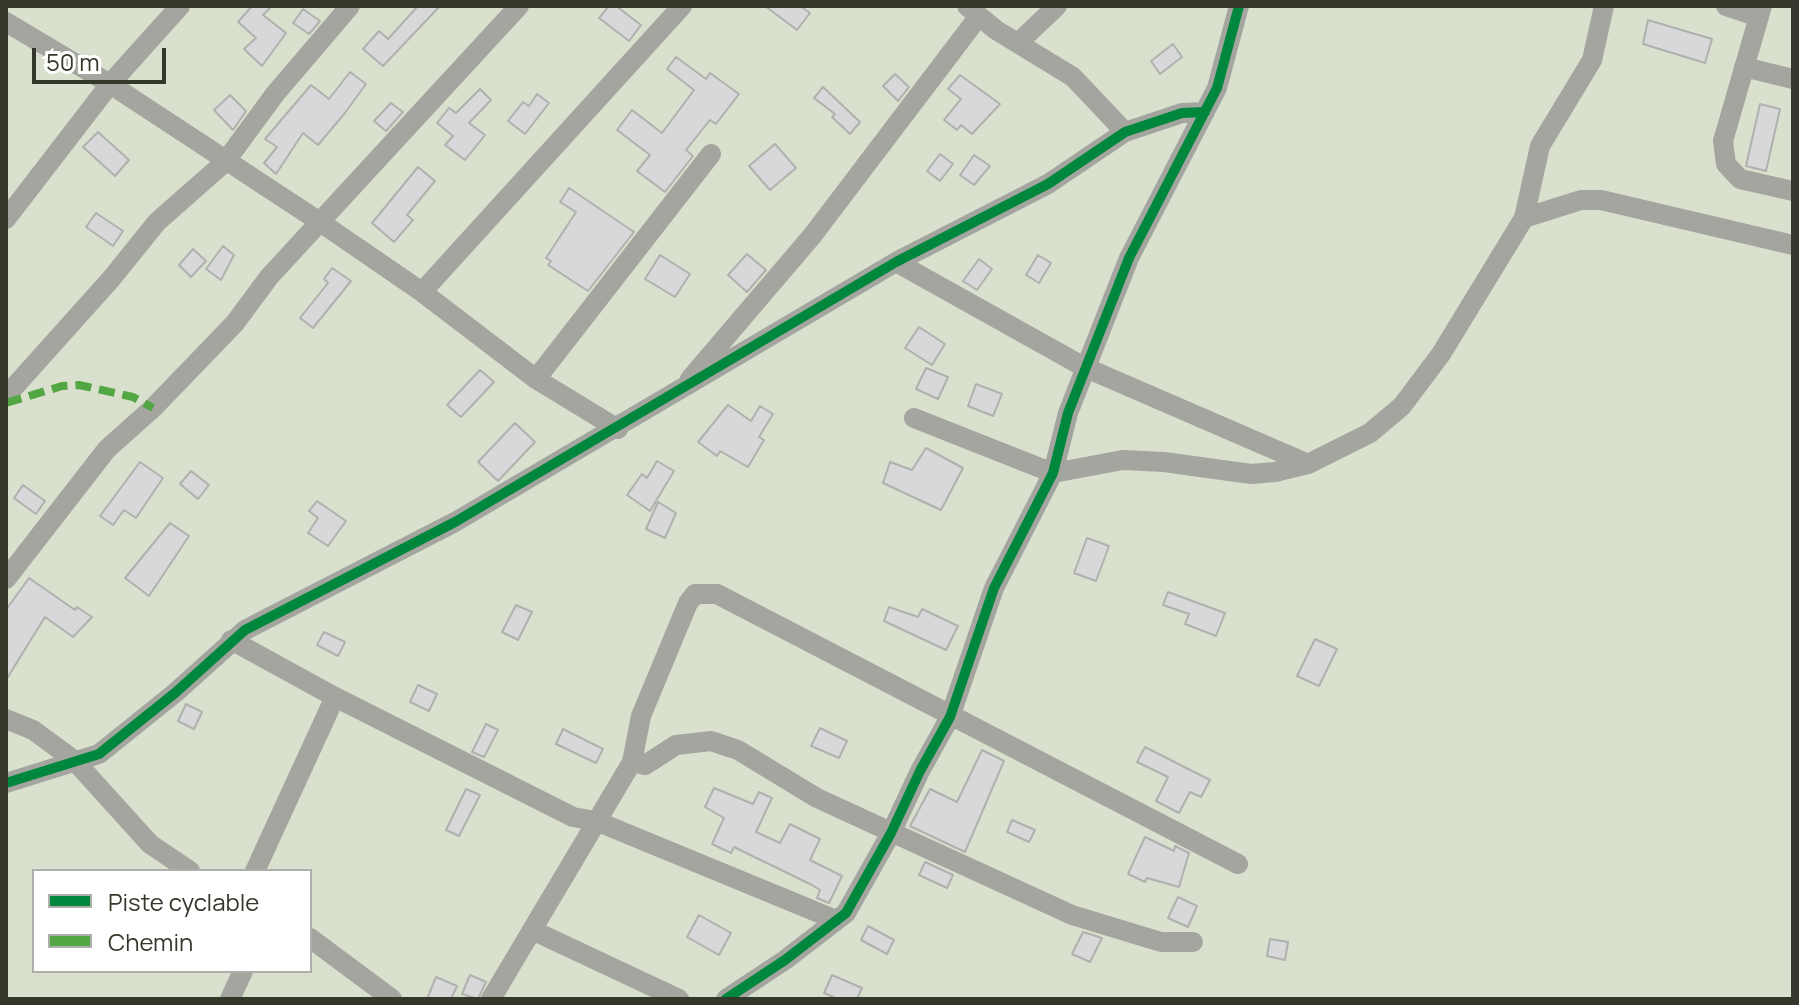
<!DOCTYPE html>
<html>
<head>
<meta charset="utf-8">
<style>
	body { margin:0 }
	#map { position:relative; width:1799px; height:1005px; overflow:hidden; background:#dae0ce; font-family:Manrope,sans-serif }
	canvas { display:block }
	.frame { position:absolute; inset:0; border:8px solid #33382b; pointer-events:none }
	.legend { position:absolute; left:32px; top:869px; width:280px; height:104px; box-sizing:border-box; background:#fff; border:2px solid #adafaa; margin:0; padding:10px 14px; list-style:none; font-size:24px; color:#33382b }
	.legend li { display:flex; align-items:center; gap:16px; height:40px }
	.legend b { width:40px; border:2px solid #adafaa }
	.scale { position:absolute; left:32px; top:48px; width:134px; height:36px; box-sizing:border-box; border:4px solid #33382b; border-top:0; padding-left:10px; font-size:24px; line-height:28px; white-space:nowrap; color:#33382b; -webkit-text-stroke:6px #fff; paint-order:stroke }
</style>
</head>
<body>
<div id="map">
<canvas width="1799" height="1005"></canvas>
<div class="frame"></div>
<ul class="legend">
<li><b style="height:10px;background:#00873e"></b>Piste cyclable</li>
<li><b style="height:10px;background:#52a643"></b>Chemin</li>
</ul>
<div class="scale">50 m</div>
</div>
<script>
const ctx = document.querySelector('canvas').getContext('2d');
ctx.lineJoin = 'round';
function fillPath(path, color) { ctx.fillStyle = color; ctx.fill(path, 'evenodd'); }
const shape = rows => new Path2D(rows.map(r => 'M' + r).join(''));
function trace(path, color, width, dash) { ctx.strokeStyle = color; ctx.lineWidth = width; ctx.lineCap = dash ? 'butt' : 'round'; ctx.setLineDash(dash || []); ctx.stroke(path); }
const building = shape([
	[252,6,272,6,263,15,286,33,262,66,244,49,256,38,238,22,252,6],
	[418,6,440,6,383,66,363,49,379,31,388,39,418,6],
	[609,6,616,6,641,25,629,41,599,18,609,6],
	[765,6,800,6,810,13,797,30,765,6],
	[303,9,320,21,309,34,293,23,303,9],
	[1648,20,1712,39,1705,63,1643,44,1648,20],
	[1173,44,1182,57,1160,74,1151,61,1173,44],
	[676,57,706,79,710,73,739,94,716,124,710,120,686,150,693,156,665,192,637,171,650,155,617,130,632,110,662,133,694,90,667,69,676,57],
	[350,72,366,84,345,113,318,145,303,133,276,174,264,163,277,147,265,139,311,85,329,99,350,72],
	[895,74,909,87,898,101,883,86,895,74],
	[960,75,1000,104,972,134,961,125,957,130,944,120,961,99,948,89,960,75],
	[823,87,860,122,850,134,832,117,835,114,814,98,823,87],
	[480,89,491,100,469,123,485,135,465,160,445,145,453,136,437,123,449,108,456,113,480,89],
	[537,94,549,103,525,134,508,121,523,102,529,106,537,94],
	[230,95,246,111,233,130,214,110,230,95],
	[391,103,403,112,386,131,374,121,391,103],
	[1760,104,1780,109,1766,171,1746,166,1760,104],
	[98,132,129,160,115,176,83,147,98,132],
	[775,144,796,168,770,190,749,166,775,144],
	[940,154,953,164,940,181,927,171,940,154],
	[974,155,990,166,974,185,960,175,974,155],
	[418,167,435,181,407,215,413,220,394,242,372,223,418,167],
	[569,188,634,232,588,291,548,265,551,261,546,258,576,212,560,202,569,188],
	[96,213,123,231,113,246,86,227,96,213],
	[223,246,234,255,221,280,206,269,223,246],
	[193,249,206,261,191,277,179,265,193,249],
	[747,254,766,270,747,292,728,275,747,254],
	[660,255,690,274,675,297,645,279,660,255],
	[1038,255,1051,263,1039,283,1026,275,1038,255],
	[979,259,992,269,977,290,963,281,979,259],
	[332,268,351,281,313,328,300,318,328,283,324,279,332,268],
	[919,327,945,344,932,365,905,348,919,327],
	[926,368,948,377,938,399,916,389,926,368],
	[480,370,494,382,461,417,447,405,480,370],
	[976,384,1002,394,993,416,968,406,976,384],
	[728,405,751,421,760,406,773,414,759,437,764,440,748,467,720,451,717,456,698,442,728,405],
	[515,423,535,442,498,481,478,462,515,423],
	[926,448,963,468,941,510,883,483,890,462,912,470,926,448],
	[657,461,674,471,650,511,627,495,642,474,647,478,657,461],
	[140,462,163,478,136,518,124,510,113,525,100,516,140,462],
	[191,471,209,485,198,499,180,484,191,471],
	[23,485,45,501,36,514,14,498,23,485],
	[317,501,346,521,328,546,308,533,318,518,309,511,317,501],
	[658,502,676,513,665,538,646,529,658,502],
	[170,523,189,536,149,596,125,578,170,523],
	[1087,538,1109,546,1096,581,1074,573,1087,538],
	[29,578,75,610,77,607,92,617,73,637,45,617,6,680,6,610,29,578],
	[1168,592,1225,613,1216,636,1185,624,1189,614,1163,605,1168,592],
	[516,605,532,612,518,640,502,632,516,605],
	[889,607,918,617,922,609,958,626,946,650,884,621,889,607],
	[324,632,345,642,338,656,317,645,324,632],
	[1315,639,1337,649,1319,686,1297,676,1315,639],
	[418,685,437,694,429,711,410,702,418,685],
	[186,704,202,712,194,729,178,721,186,704],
	[486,724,498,730,484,757,472,752,486,724],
	[820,728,847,741,839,758,811,746,820,728],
	[563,729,603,749,596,763,556,744,563,729],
	[1145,747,1210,780,1201,797,1190,792,1179,813,1156,801,1168,777,1137,762,1145,747],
	[982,750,1004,761,965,852,910,826,930,789,957,802,982,750],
	[714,788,753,804,759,792,772,798,756,832,780,843,790,824,820,839,810,860,842,876,829,903,817,898,820,890,812,885,734,847,731,853,712,844,724,818,705,807,714,788],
	[466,789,480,795,459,836,446,830,466,789],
	[1012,820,1035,830,1029,842,1007,832,1012,820],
	[1145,837,1174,851,1175,846,1189,853,1179,887,1147,878,1145,882,1128,874,1145,837],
	[925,862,953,875,947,888,919,875,925,862],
	[1178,897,1197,906,1188,927,1168,918,1178,897],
	[699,915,731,933,719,955,687,937,699,915],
	[868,926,894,940,887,954,861,940,868,926],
	[1083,932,1102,938,1090,962,1072,954,1083,932],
	[1270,939,1288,942,1285,960,1267,956,1270,939],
	[470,975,486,982,478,999,462,994,470,975],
	[832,975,862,988,857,999,838,999,824,993,832,975],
	[436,977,457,986,451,999,427,999,436,977]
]);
const minor = shape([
	[967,6,996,30,1073,77,1125,132],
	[1726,6,1759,17],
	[1762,6,1723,141,1726,164,1740,179,1793,191],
	[6,22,110,84,320,222,422,292,536,379,618,429],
	[1018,43,1057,6],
	[1744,67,1793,79],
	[1524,218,1581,200,1601,200,1793,245],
	[6,219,110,84,180,6],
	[896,262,1084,367,1308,464],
	[422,292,682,6],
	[536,379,711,154],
	[690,379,812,236,979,16],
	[6,396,111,279,157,222,225,162,275,94,350,6],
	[914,418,1053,473,1123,460,1164,462,1251,474,1275,472,1308,464,1370,433,1402,406,1441,354,1524,218,1540,146,1592,60,1604,6],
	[6,579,107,449,153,408,235,323,269,277,519,6],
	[231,640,335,697,573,817,596,821,836,920],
	[6,719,33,730,74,760,150,844,190,871],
	[632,762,645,765,676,745,711,741,738,750,817,798,1072,915,1161,942,1193,942],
	[6,783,99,754,175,693,245,630,455,522,896,262,1048,184,1125,132,1182,113,1205,112],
	[255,871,335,697],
	[532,930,679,999],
	[310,938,392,999],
	[230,999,243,971],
	[491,999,632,762,641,716,688,603,695,594,717,594,1238,864],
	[726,999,785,960,846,913,891,833,920,771,950,717,994,588,1053,473,1068,413,1129,258,1217,88,1239,6]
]);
const quiet = shape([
	[6,403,62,386,79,385,133,397,153,408]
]);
const cycleway = shape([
	[6,783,99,754,175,693,245,630,455,522,896,262,1048,184,1125,132,1182,113,1205,112],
	[726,999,785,960,846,913,891,833,920,771,950,717,994,588,1053,473,1068,413,1129,258,1217,88,1239,6]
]);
fillPath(building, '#d7d8da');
trace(building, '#b0b1af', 2);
trace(minor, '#a3a59e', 20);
trace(quiet, '#52a643', 8, [16, 8]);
trace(cycleway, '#00873e', 10);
</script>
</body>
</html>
